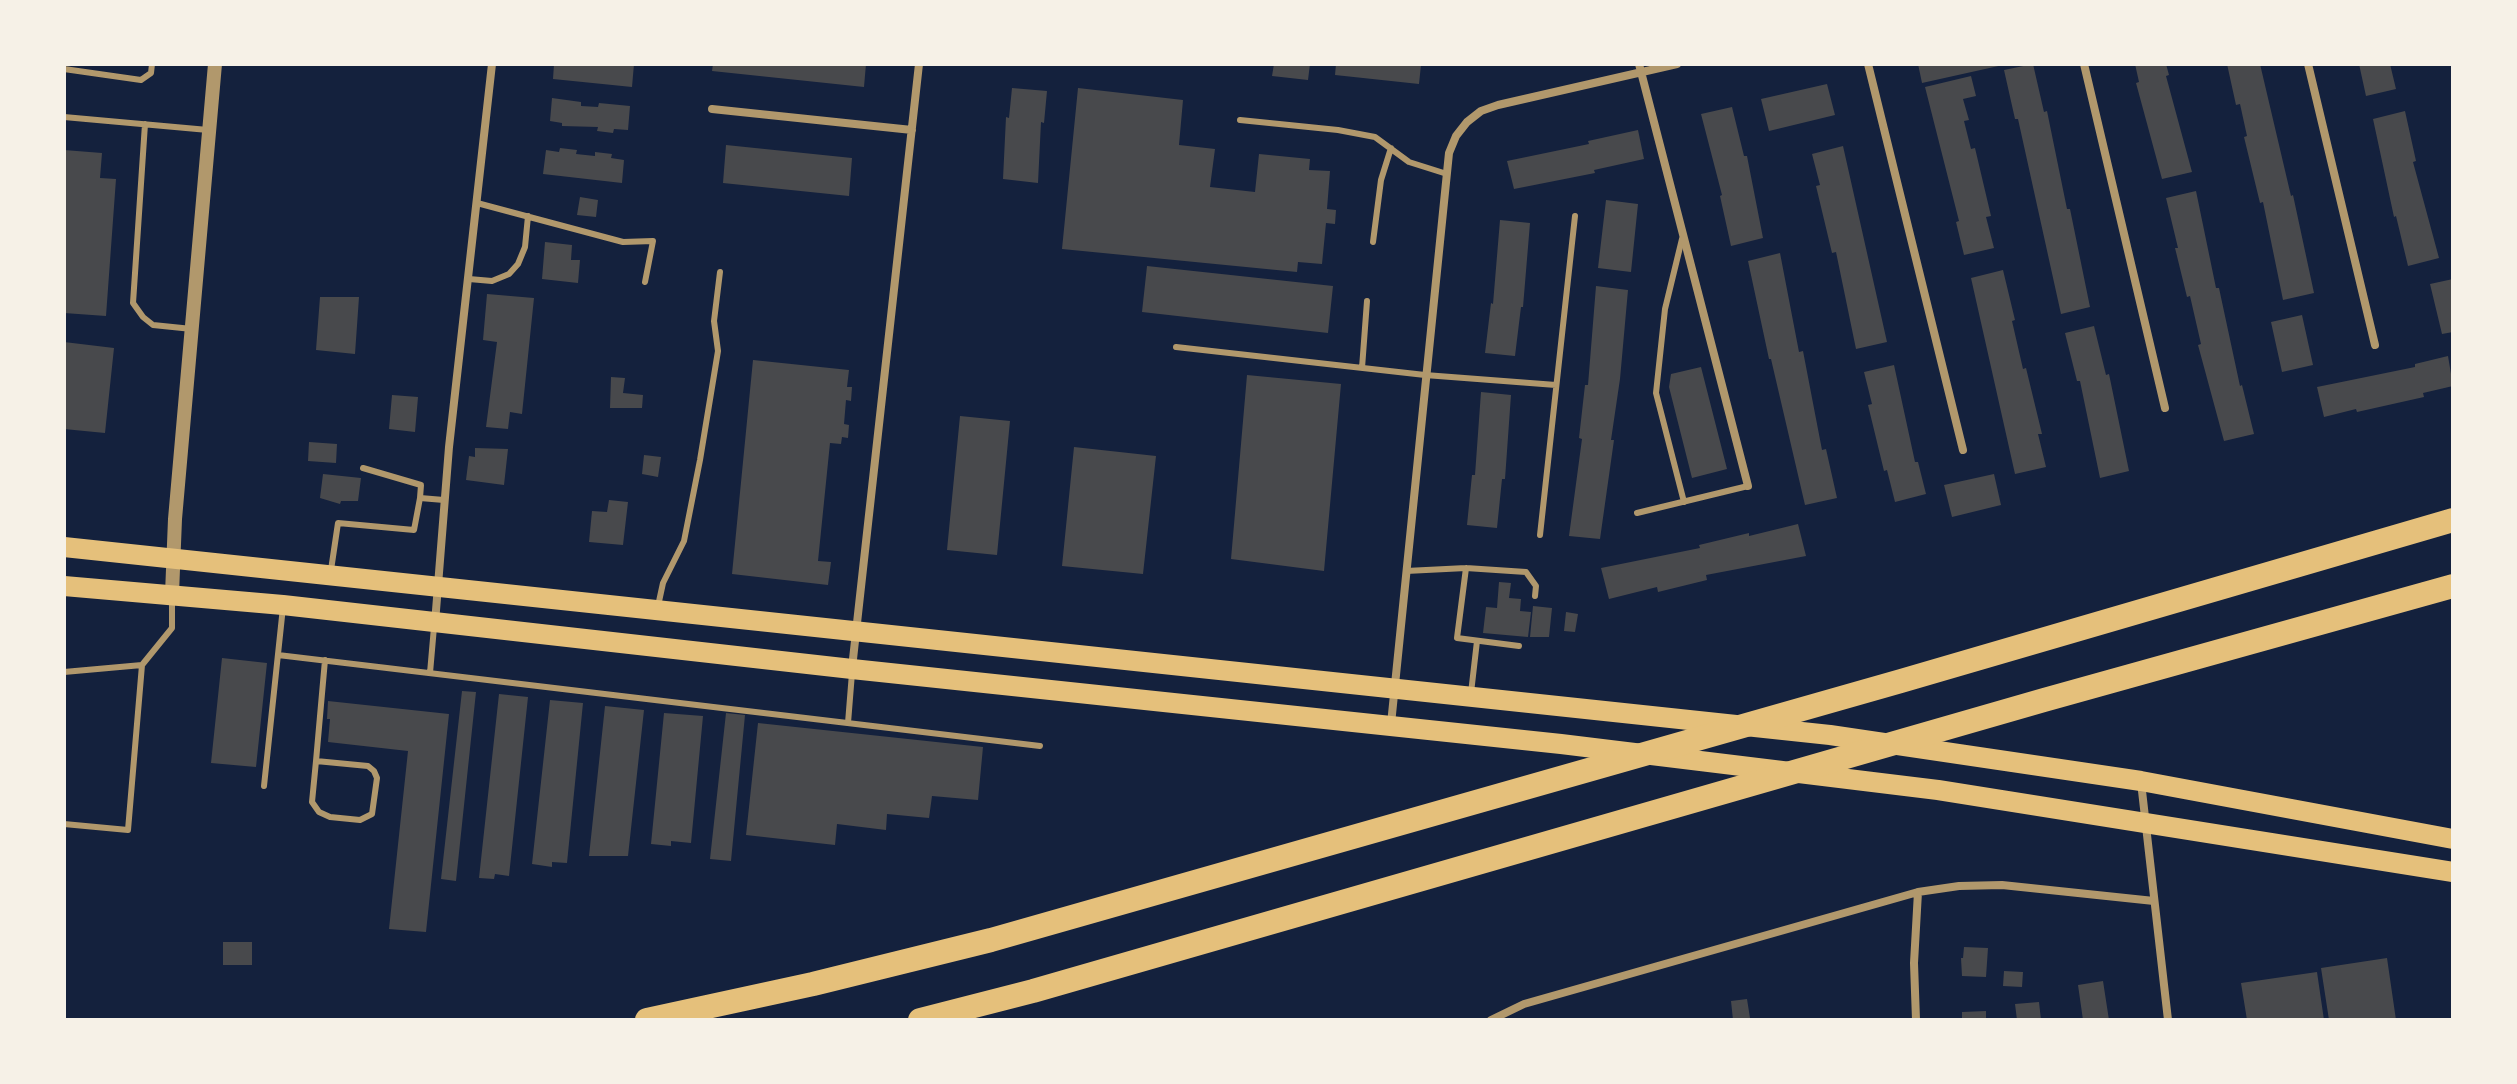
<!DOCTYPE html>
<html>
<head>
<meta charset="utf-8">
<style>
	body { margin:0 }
	#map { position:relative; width:2517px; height:1084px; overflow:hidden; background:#14213d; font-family:Helvetica,sans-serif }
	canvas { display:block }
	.frame { position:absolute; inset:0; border:66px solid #f6f1e7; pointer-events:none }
</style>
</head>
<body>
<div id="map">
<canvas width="2517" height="1084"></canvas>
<div class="frame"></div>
</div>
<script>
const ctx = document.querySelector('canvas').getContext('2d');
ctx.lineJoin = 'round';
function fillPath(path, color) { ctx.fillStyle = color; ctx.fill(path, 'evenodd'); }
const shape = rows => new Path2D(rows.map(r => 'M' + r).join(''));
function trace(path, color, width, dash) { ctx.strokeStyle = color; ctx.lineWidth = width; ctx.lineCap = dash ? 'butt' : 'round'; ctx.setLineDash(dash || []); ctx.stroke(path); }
const building = shape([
	[554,64,634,64,632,87,553,79],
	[713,64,866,64,864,87,712,71],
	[1274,64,1310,64,1308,80,1272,76],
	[1336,64,1421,65,1419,84,1335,75],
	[1918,64,2003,64,2003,65,1922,83],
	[2033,64,2044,112,2047,111,2067,209,2070,209,2090,307,2061,314,2018,119,2015,119,2004,70],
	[2135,64,2166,64,2169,75,2166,76,2192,172,2162,179,2136,83,2139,82],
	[2227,64,2260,64,2291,196,2293,195,2314,293,2283,300,2263,202,2260,203,2244,137,2247,136,2240,104,2236,105],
	[2359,64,2390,64,2396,89,2366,96],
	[1971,76,1976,96,1963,99,1969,120,1964,121,1971,149,1975,148,1991,216,1986,217,1994,248,1964,255,1956,222,1959,221,1925,87],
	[1827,84,1835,115,1769,131,1761,99],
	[1012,88,1047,91,1044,123,1041,122,1038,183,1003,179,1006,117,1009,118],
	[1078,88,1183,100,1179,145,1215,149,1210,187,1255,192,1259,154,1310,159,1309,170,1330,171,1327,209,1336,210,1335,224,1326,223,1322,264,1298,262,1297,272,1062,249],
	[552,98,581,102,581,106,598,107,599,103,630,106,628,130,614,129,613,133,597,131,598,127,562,126,562,123,550,121],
	[1732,107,1744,156,1747,156,1763,238,1731,246,1720,196,1722,195,1701,114],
	[2405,111,2416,161,2413,162,2439,258,2408,266,2396,216,2394,217,2373,119],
	[1638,130,1644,159,1594,170,1595,173,1514,189,1507,161,1589,144,1588,141],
	[726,145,852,158,849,196,723,183],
	[1843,146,1887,342,1856,349,1836,252,1832,253,1816,186,1820,185,1812,154],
	[560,148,577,150,576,154,595,156,595,152,612,154,611,158,624,160,622,183,543,174,546,150,559,152],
	[64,150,102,153,100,178,116,179,106,316,64,313],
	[2196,191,2216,288,2219,288,2240,386,2242,385,2254,434,2224,441,2198,345,2201,344,2190,296,2187,297,2175,248,2178,248,2166,198],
	[580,197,598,200,596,217,577,215],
	[1606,200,1638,204,1631,272,1598,268],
	[1500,220,1530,223,1523,307,1521,307,1515,356,1485,353,1491,303,1493,304],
	[545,242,572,245,571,260,580,260,578,283,542,279],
	[1780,253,1799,352,1803,351,1822,450,1826,449,1837,498,1805,505,1771,359,1769,359,1748,261],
	[1147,266,1333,286,1328,333,1142,312],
	[2003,270,2015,320,2012,321,2023,369,2026,368,2042,434,2038,434,2046,467,2015,474,1971,278],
	[2453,279,2453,332,2442,334,2430,284],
	[1596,286,1628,290,1620,379,1611,440,1614,440,1600,539,1569,536,1582,439,1579,438,1585,385,1588,385],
	[487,294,534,298,522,414,510,412,508,429,486,427,497,342,483,340],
	[320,297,359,297,355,354,316,350],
	[2302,315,2313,365,2282,372,2271,322],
	[2094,326,2106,375,2109,374,2129,471,2100,478,2080,381,2077,381,2065,333],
	[64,342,114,348,105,433,64,429],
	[2448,356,2453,386,2423,393,2424,397,2357,412,2356,409,2324,417,2317,387,2415,367,2415,364],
	[753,360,849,370,847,387,852,387,851,401,846,400,844,424,849,425,848,438,842,437,841,444,830,443,818,561,831,562,828,585,732,574],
	[1894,365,1915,462,1918,462,1926,494,1895,502,1887,470,1884,471,1868,405,1872,404,1864,372],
	[1701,367,1727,469,1692,478,1669,387,1671,374],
	[1247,375,1341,384,1324,571,1231,559],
	[611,377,625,378,623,393,643,395,642,408,610,408],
	[1481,392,1511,395,1505,479,1502,479,1497,528,1467,525,1472,475,1475,475],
	[392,395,418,397,415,432,389,429],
	[960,416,1010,421,997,555,947,550],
	[309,442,337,444,336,463,308,461],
	[1074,447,1156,456,1143,574,1062,566],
	[475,448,508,449,504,485,466,480,469,456,475,457],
	[644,455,661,457,658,477,642,474],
	[323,474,361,478,358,501,341,501,340,504,320,498],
	[1994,474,2001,505,1952,517,1944,485],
	[609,500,628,502,623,545,589,542,592,511,607,512],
	[1798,524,1806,556,1706,575,1707,580,1658,592,1657,587,1609,599,1601,568,1700,548,1699,545,1749,533,1749,536],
	[1499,582,1511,583,1509,598,1521,599,1520,611,1531,612,1528,637,1483,633,1486,607,1497,608],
	[1533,606,1552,608,1549,637,1530,637],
	[1566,612,1578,614,1575,632,1564,631],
	[222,658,267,663,256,767,211,763],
	[462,691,476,692,456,881,441,879],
	[499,694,528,697,509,876,495,874,494,879,479,878],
	[550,700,583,703,567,863,552,862,552,867,532,864],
	[328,701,449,714,426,932,389,929,408,751,328,742,330,719,327,719],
	[605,706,644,710,628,856,589,856],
	[664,713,703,716,691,843,671,841,671,846,651,844],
	[726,713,745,715,731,861,710,859],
	[758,723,983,747,978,800,932,796,929,818,887,814,886,830,837,824,835,845,746,835],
	[223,942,252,942,252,965,223,965],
	[1964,947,1988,948,1986,977,1962,976,1961,958,1963,958],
	[2387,958,2396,1020,2329,1020,2321,968],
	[2004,971,2023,972,2022,987,2003,986],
	[2317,972,2324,1020,2247,1020,2241,983],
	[2103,981,2109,1020,2083,1020,2078,985],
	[1747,999,1750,1018,1733,1020,1731,1001],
	[2039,1002,2041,1020,2017,1020,2015,1004],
	[1986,1011,1986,1020,1962,1020,1962,1012]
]);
const service = shape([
	[64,69,141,80,151,73,152,64],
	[64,117,208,130],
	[1240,120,1338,130,1375,137,1409,162,1447,174],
	[145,124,133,303,143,317,153,325,192,329],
	[477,203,623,242,653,241,645,282],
	[1682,239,1665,309,1656,393,1684,502],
	[1373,242,1381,180,1391,148],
	[469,279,492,281,509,274,518,264,525,247,528,216],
	[1176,347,1425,375,1556,385],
	[1362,368,1367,301],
	[363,468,421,485,420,498],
	[1637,513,1748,486],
	[1540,535,1575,216],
	[1466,568,1457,638,1519,646],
	[331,570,338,523,414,530,420,498,444,500],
	[1406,571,1466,568,1526,572,1536,586,1535,596],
	[658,606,663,583,684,541,700,460,718,351,714,321,720,272],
	[278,655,1040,746],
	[64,672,142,665,172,628,172,598],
	[430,673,434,627],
	[1471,693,1477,641],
	[848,723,852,673],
	[316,761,368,766,374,771,377,778,372,814,360,820,330,817,319,812,312,802,316,761,325,660],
	[264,786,283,607],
	[64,824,128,830,142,665]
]);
const minor = shape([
	[1639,64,1748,486],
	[1868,64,1963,450],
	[2084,64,2165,408],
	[2308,64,2375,345],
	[712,109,912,130],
	[435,623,449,447,492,64],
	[852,668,919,64],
	[1391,724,1449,153,1456,136,1467,122,1481,111,1498,105,1677,64],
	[2141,782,2168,1020],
	[1491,1020,1524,1004,1918,892,1959,886,2002,885,2154,901],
	[1916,1020,1914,963,1918,892]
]);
const tertiary = shape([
	[172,594,175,519,215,64]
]);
const primary = shape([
	[64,547,1830,735,2141,781,2453,839],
	[64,586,283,605,852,669,1561,744,1938,790,2453,872]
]);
const motorway = shape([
	[647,1020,813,984,991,940,1901,681,2453,520],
	[920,1020,1033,991,2044,700,2453,586]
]);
fillPath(building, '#48494c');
trace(service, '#b1986c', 6);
trace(minor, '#b1986c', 8);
trace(tertiary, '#b1986c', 14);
trace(primary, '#e5c07b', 20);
trace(motorway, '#e5c07b', 24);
</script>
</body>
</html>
